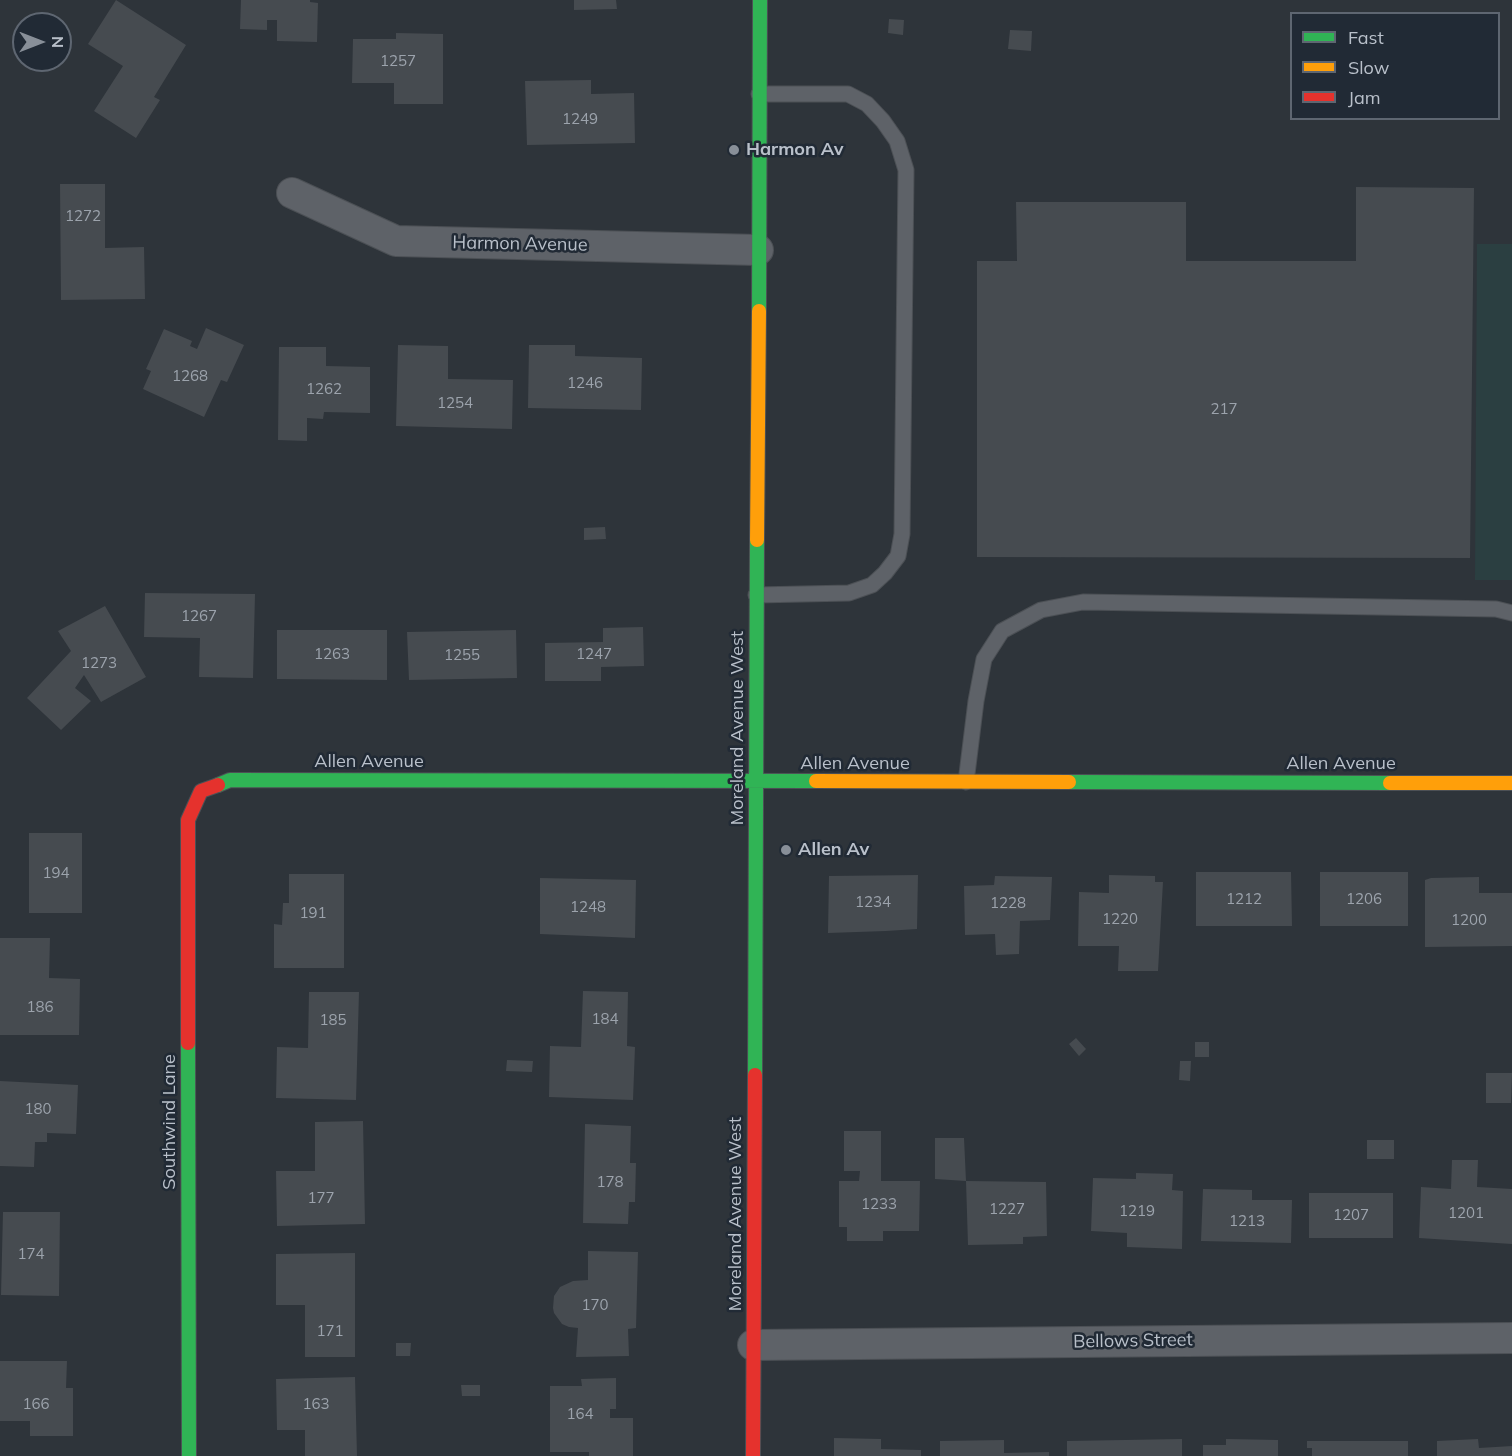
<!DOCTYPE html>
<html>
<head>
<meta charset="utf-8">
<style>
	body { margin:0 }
	#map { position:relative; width:1512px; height:1456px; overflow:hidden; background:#2e343a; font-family:Mulish,sans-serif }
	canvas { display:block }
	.legend { position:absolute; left:1290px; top:12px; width:210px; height:108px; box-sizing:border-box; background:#212a35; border:2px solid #5e6671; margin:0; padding:8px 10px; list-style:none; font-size:18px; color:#b9c0ca }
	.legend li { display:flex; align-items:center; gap:12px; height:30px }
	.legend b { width:30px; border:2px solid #5e6671 }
	.north { position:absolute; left:12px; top:12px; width:60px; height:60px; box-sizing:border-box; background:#212a35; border:2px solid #5e6671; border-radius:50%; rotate:90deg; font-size:16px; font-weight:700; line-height:24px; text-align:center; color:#b9c0ca }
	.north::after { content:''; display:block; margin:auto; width:21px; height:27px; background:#888f98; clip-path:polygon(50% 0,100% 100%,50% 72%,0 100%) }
</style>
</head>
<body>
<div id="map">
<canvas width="1512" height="1456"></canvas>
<ul class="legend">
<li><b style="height:8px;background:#30b455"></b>Fast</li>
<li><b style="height:8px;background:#ff9f0a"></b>Slow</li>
<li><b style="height:8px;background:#e5322d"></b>Jam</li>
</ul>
<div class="north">N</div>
</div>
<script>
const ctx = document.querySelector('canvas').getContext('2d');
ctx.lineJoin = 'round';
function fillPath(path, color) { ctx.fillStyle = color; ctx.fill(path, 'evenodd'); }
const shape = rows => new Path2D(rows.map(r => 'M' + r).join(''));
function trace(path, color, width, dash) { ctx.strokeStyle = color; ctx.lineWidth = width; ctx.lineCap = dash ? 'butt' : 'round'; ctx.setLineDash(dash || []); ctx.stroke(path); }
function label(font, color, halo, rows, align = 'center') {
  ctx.font = font + ' Mulish,sans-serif'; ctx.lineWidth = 5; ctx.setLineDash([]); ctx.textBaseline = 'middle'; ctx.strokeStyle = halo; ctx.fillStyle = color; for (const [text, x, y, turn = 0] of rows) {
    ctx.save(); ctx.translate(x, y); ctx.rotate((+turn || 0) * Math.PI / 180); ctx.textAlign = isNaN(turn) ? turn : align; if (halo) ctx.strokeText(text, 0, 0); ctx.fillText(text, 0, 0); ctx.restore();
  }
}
const green = shape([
	[1477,244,1512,244,1512,580,1475,580]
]);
const building = shape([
	[116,0,186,45,154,97,160,100,136,138,94,111,123,66,88,44],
	[241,0,310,0,310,2,318,3,317,42,277,41,277,20,267,20,267,30,240,29],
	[574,0,616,0,617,9,574,10],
	[889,19,904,20,903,35,888,33],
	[1010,30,1032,31,1031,51,1008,49],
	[396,33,443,34,443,104,394,104,394,83,352,83,353,39,396,39],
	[591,80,591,94,634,93,635,143,527,145,525,81],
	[60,184,105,184,105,248,144,247,145,299,61,300],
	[1356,187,1474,188,1470,558,977,557,977,261,1017,261,1016,202,1186,202,1186,261,1356,261],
	[206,328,244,345,227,382,221,380,204,417,143,389,151,371,146,369,164,329,192,341,190,346,197,349],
	[398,345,448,346,448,379,513,380,512,429,396,426],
	[529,345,575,345,575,356,642,358,641,410,528,408],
	[279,347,326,347,326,366,370,367,370,413,324,412,323,419,307,418,307,441,278,440],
	[605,527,606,539,584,540,584,528],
	[145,593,255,594,253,678,199,677,200,638,144,637],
	[105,606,146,677,101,702,84,675,75,688,91,701,61,730,27,698,71,651,58,631],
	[643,627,644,666,601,667,601,681,545,681,545,643,603,642,603,628],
	[277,630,387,630,387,680,277,679],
	[516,630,517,678,409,680,407,632],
	[29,833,82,833,82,913,29,913],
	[1196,872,1291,872,1292,926,1196,926],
	[1320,872,1408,872,1408,926,1320,926],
	[289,874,344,874,344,968,274,968,274,924,282,925,283,903,289,903],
	[918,875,917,929,886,931,828,933,829,876],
	[1109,875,1155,876,1155,882,1163,882,1158,971,1118,971,1119,946,1078,946,1079,892,1109,893],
	[995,876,1052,877,1050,920,1020,921,1019,954,996,955,995,934,965,935,964,886,994,885],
	[1479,877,1479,893,1512,893,1512,946,1425,947,1425,880,1431,878],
	[540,878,636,880,635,938,540,934],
	[0,938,50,938,49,978,80,979,79,1035,0,1035],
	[583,991,628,992,627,1046,635,1047,633,1100,549,1097,550,1046,581,1047],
	[309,992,359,992,356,1100,276,1098,277,1047,308,1048],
	[1076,1038,1086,1049,1079,1056,1069,1044],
	[1195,1042,1209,1042,1209,1057,1195,1057],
	[507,1060,533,1061,532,1072,506,1071],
	[1180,1061,1191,1061,1190,1081,1179,1080],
	[1486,1073,1512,1073,1511,1103,1486,1103],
	[0,1081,78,1085,76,1134,47,1133,47,1142,35,1142,34,1167,0,1166],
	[363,1121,365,1224,277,1226,276,1171,315,1171,315,1122],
	[585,1124,631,1126,630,1163,636,1163,635,1202,629,1202,628,1224,583,1223],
	[844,1131,881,1131,881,1181,920,1181,919,1231,883,1231,883,1241,847,1241,847,1227,839,1227,839,1181,859,1181,860,1171,844,1171],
	[935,1138,964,1138,966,1181,935,1179],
	[1367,1140,1394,1140,1394,1159,1367,1159],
	[1452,1160,1478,1160,1477,1187,1512,1189,1512,1244,1419,1238,1421,1187,1451,1189],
	[1136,1173,1173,1174,1172,1190,1183,1191,1182,1249,1127,1247,1127,1233,1091,1231,1093,1178,1136,1179],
	[966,1181,1046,1182,1047,1236,1023,1237,1023,1244,968,1245],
	[1203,1189,1252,1190,1252,1200,1292,1200,1291,1243,1201,1241],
	[1309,1193,1393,1193,1393,1238,1309,1238],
	[3,1212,60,1212,59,1296,1,1295],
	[588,1251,638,1252,636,1328,628,1329,629,1356,576,1357,578,1328,569,1327,562,1324,554,1313,553,1308,554,1296,560,1287,573,1281,588,1280],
	[355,1253,355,1357,305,1357,305,1305,276,1305,276,1254],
	[396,1343,411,1343,410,1356,396,1356],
	[0,1361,67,1361,66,1388,73,1388,73,1436,30,1436,30,1421,0,1421],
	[355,1377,357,1456,305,1456,305,1430,277,1430,276,1379],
	[616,1378,616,1409,610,1409,610,1418,633,1418,633,1456,589,1456,589,1452,550,1452,550,1386,582,1386,581,1379],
	[461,1385,480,1385,480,1396,462,1396],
	[834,1438,881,1439,881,1449,921,1450,921,1456,834,1456],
	[1182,1439,1182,1456,1067,1456,1067,1441],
	[1226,1439,1278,1440,1278,1456,1203,1456,1203,1445,1226,1445],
	[1478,1439,1479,1448,1512,1446,1512,1456,1437,1456,1437,1441],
	[1004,1440,1004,1453,1049,1452,1049,1456,940,1456,940,1441],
	[1307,1441,1408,1441,1408,1456,1312,1456,1312,1448,1307,1448]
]);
const lane = shape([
	[756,595,849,593,872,585,885,573,898,556,902,534,906,170,897,141,883,121,867,104,848,94,759,94],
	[966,782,976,701,984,659,1002,631,1041,610,1083,602,1496,609,1512,613]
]);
const street = shape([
	[292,193,396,241,758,250],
	[753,1345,1512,1338]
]);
const fast = shape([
	[759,311,760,0],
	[1069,782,1390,783],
	[218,785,230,780,816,781],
	[188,1043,189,1456],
	[755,1075,757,540]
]);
const slow = shape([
	[757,540,759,311],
	[816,781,1069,782],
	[1390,783,1512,783]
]);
const jam = shape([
	[188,1043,188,820,201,791,218,785],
	[753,1456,755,1075]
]);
const markers = [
	[734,150,6,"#888f98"],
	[786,850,6,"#888f98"]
];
const numberNames = [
	["1257",398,61],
	["1249",580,119],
	["1272",83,216],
	["1268",190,376],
	["1246",585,383],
	["1262",324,389],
	["1254",455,403],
	["217",1224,409],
	["1267",199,616],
	["1263",332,654],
	["1247",594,654],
	["1255",462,655],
	["1273",99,663],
	["194",56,873],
	["1212",1244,899],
	["1206",1364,899],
	["1234",873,902],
	["1228",1008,903],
	["1248",588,907],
	["191",313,913],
	["1220",1120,919],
	["1200",1469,920],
	["186",40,1007],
	["184",605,1019],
	["185",333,1020],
	["180",38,1109],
	["178",610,1182],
	["177",321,1198],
	["1233",879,1204],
	["1227",1007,1209],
	["1219",1137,1211],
	["1201",1466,1213],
	["1207",1351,1215],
	["1213",1247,1221],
	["174",31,1254],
	["170",595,1305],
	["171",330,1331],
	["166",36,1404],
	["163",316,1404],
	["164",580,1414]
];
const poiNames = [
	["Harmon Av",746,150],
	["Allen Av",798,850]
];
const streetNames = [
	["Harmon Avenue",520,244,1],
	["Moreland Avenue West",738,728,-90],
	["Allen Avenue",369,762],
	["Allen Avenue",855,764],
	["Allen Avenue",1341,764],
	["Southwind Lane",170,1122,-90],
	["Moreland Avenue West",736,1214,-90],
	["Bellows Street",1133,1341,-1]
];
fillPath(green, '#2b3f41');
fillPath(building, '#464b50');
trace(lane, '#4c5055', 17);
trace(street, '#4c5055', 32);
trace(fast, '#4c5055', 16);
trace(slow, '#4c5055', 16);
trace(jam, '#4c5055', 16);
trace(lane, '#5e6268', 15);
trace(street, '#5e6268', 30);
trace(fast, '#30b455', 14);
trace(slow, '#ff9f0a', 14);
trace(jam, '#e5322d', 14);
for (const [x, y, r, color] of markers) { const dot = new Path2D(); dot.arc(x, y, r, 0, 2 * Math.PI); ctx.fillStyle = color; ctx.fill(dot); trace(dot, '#212a35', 2); }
label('15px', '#9ca3ac', null, numberNames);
label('bold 18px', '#b9c0ca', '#212a35', poiNames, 'left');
label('18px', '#b9c0ca', '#212a35', streetNames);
</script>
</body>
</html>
